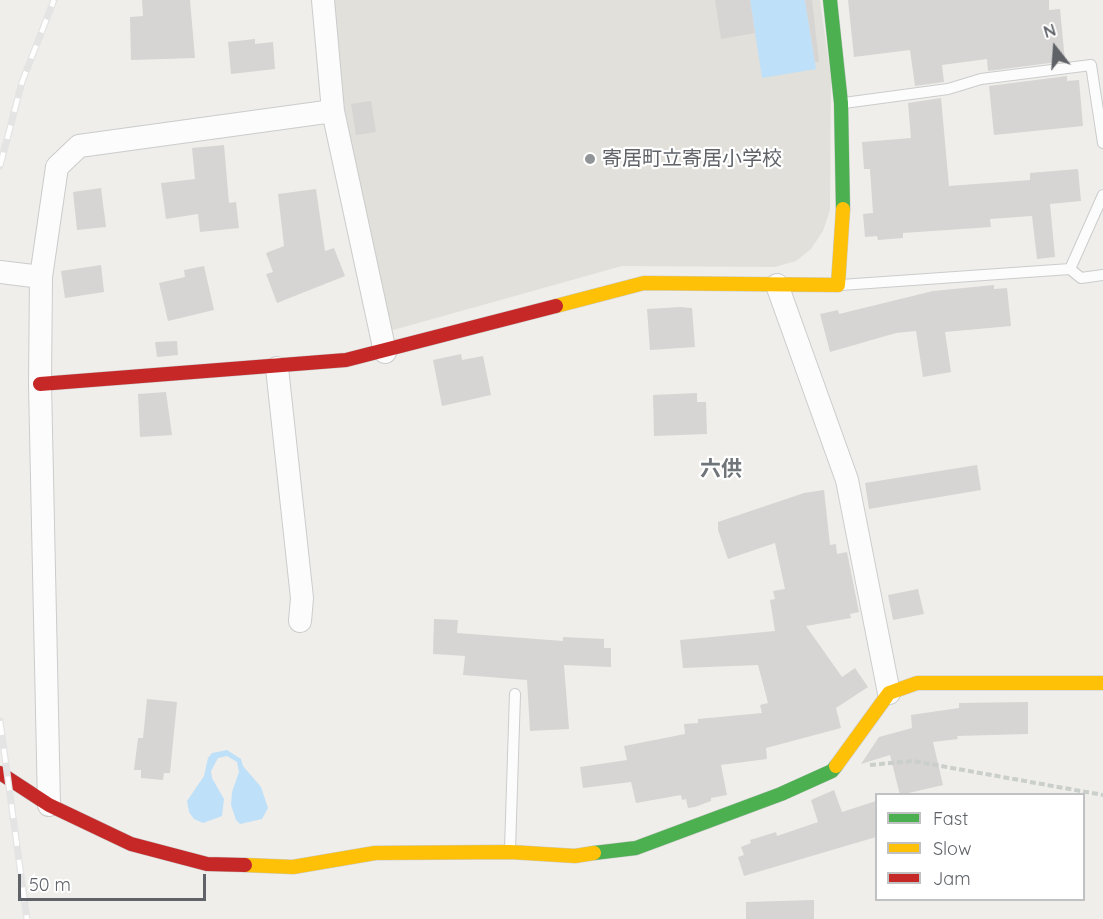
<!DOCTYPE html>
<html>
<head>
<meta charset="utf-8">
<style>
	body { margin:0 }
	#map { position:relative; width:1103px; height:919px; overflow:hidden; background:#efeeea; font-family:Quicksand,sans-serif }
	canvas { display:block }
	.legend { position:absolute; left:875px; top:793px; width:210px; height:108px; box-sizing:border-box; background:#fff; border:2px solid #bfc1c3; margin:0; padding:8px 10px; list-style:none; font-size:18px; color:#5f6368 }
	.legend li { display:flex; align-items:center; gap:12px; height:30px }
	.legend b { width:30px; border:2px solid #bfc1c3 }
	.north { position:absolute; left:1025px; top:18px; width:60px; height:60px; -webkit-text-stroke:4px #fff; paint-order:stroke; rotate:343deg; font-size:16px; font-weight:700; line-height:24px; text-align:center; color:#5f6368 }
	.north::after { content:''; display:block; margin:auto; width:21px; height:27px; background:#5f6368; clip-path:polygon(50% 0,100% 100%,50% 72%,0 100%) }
	.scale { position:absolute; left:18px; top:874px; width:188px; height:27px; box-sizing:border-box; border:3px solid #5f6368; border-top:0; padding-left:8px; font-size:18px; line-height:21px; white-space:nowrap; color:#5f6368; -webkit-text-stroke:4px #fff; paint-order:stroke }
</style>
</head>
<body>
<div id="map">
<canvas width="1103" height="919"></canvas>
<ul class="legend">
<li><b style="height:8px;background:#4caf50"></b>Fast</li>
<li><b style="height:8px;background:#ffc107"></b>Slow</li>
<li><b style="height:8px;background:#c62828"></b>Jam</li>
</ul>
<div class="north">N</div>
<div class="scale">50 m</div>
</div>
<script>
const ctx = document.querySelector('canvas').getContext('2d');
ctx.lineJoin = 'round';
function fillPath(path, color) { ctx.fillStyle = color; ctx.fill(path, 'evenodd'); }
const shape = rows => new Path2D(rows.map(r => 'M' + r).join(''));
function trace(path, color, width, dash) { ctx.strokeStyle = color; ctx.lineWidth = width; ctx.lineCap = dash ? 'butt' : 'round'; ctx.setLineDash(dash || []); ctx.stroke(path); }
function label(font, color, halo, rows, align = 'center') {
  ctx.font = font + ' Quicksand,"Noto Sans JP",sans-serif'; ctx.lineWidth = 4.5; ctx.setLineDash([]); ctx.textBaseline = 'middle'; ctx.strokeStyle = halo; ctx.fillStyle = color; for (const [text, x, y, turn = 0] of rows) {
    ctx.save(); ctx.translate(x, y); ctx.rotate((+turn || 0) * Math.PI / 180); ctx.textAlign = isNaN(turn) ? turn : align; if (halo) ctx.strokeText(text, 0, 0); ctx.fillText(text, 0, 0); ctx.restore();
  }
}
const education = shape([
	[330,0,820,0,831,79,830,210,823,231,811,249,796,261,775,267,622,266,386,332,340,109]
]);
const water = shape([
	[750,0,805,0,816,69,762,78],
	[227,750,241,759,243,766,261,787,268,808,262,819,240,824,236,820,231,805,232,792,239,772,237,762,227,756,218,758,211,771,212,778,224,799,222,816,203,823,194,819,189,812,187,801,204,776,208,758,212,753]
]);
const building = shape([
	[142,0,190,0,195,58,131,60,130,17,143,16],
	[715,0,750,0,755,33,721,39],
	[805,0,812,0,819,62,815,62],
	[848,0,1049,0,1049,10,1060,9,1065,61,988,71,987,59,942,65,944,82,915,86,910,50,854,57],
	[255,39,255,44,273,42,275,69,231,74,228,42],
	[1067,76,1067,81,1079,80,1083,126,994,135,989,86],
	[941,98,949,186,1030,180,1030,173,1078,169,1081,201,1050,204,1055,257,1037,259,1032,216,990,219,991,227,903,233,903,238,878,240,877,236,865,237,863,214,873,213,870,169,864,169,862,142,911,138,908,103],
	[371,101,376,132,356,135,351,104],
	[224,145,229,203,236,202,239,228,200,232,198,214,166,219,161,183,195,179,192,148],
	[101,188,106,227,77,230,73,192],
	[316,189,325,251,334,248,345,276,277,303,266,274,273,272,266,253,284,246,278,194],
	[101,265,104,292,65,298,61,271],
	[204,266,214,310,168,321,159,283,185,277,184,270],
	[994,285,994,289,1007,288,1011,326,945,332,951,372,923,377,916,331,896,333,830,352,820,314,838,310,839,314,933,291],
	[680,307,692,308,695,347,650,350,647,309],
	[177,341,178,355,157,357,155,342],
	[461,354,462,360,483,356,491,395,442,406,433,360],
	[166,392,172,435,140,437,138,394],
	[697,393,697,402,706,402,707,434,654,436,653,395],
	[977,465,981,490,869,509,865,483],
	[824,490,830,545,836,544,837,554,847,552,859,612,850,614,851,618,806,626,842,677,855,668,868,687,836,708,841,728,766,748,767,759,721,765,727,795,711,798,711,801,695,807,688,808,686,799,682,800,681,795,636,803,631,782,583,788,580,767,627,760,624,746,685,734,684,724,698,723,698,719,762,713,760,705,768,703,758,665,683,668,680,640,775,631,770,600,775,599,773,591,785,589,775,543,728,559,718,530,718,522,804,493],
	[918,589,924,614,893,620,888,595],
	[434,619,458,620,457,633,563,641,563,637,604,639,604,648,611,648,611,667,564,665,569,729,530,731,527,680,463,675,465,656,433,654],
	[147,699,177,702,170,773,164,773,163,780,141,778,141,770,134,770,138,738,143,738],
	[1028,702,1028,734,957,736,958,739,933,742,943,785,900,795,890,755,861,764,879,737,912,728,911,715,959,708,959,703],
	[834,790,842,812,876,801,876,837,744,876,738,857,744,855,741,847,751,843,750,840,776,832,777,836,818,822,811,800],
	[814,900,814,919,746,919,746,902]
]);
const path = shape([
	[870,765,913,761,1103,795]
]);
const lane = shape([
	[844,103,948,89,981,79,1091,65,1103,143],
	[1070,269,1103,195],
	[841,285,1070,269,1081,278,1103,275],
	[510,849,515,694]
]);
const street = shape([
	[323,0,333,111,385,352],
	[0,272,41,277],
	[777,285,847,480,889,693],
	[277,368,302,598,300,621],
	[49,805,40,384,41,277,57,167,79,146,333,111]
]);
const fast = shape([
	[830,0,841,103,843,209],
	[594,853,636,848,781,794,832,771,836,766]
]);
const slow = shape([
	[556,306,644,283,838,285,843,209],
	[836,766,889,693,917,683,1103,683],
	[245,865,293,867,375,853,510,852,575,856,594,853]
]);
const jam = shape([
	[40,384,346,360,556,306],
	[0,773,49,805,131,844,207,864,245,865]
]);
const rail = shape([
	[0,166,22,82,54,0],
	[0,721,27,919]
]);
const markers = [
	[590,159,6,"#919496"]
];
const poiNames = [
	["寄居町立寄居小学校",602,159]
];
const neighbourhoodNames = [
	["六供",721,470]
];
fillPath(education, '#e2e0da');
fillPath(water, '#bfe0f9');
fillPath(building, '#d6d5d3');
trace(lane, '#cbcccc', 12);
trace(street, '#cbcccc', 24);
trace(fast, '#cacacb', 15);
trace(slow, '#cacacb', 15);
trace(jam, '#cacacb', 15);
trace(path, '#cacfcc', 4, [6, 3]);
trace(lane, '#fdfcfc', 10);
trace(street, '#fdfcfc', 22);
trace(fast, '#4caf50', 14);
trace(slow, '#ffc107', 14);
trace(jam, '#c62828', 14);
trace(rail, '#e4e4e4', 7);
trace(rail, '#fff', 4.5, [14]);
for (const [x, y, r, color] of markers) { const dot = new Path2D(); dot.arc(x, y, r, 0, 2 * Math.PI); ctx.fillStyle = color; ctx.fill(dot); trace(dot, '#fff', 2); }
label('20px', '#5f6368', '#fff', poiNames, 'left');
label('bold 21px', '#70757a', '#fff', neighbourhoodNames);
</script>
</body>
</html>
